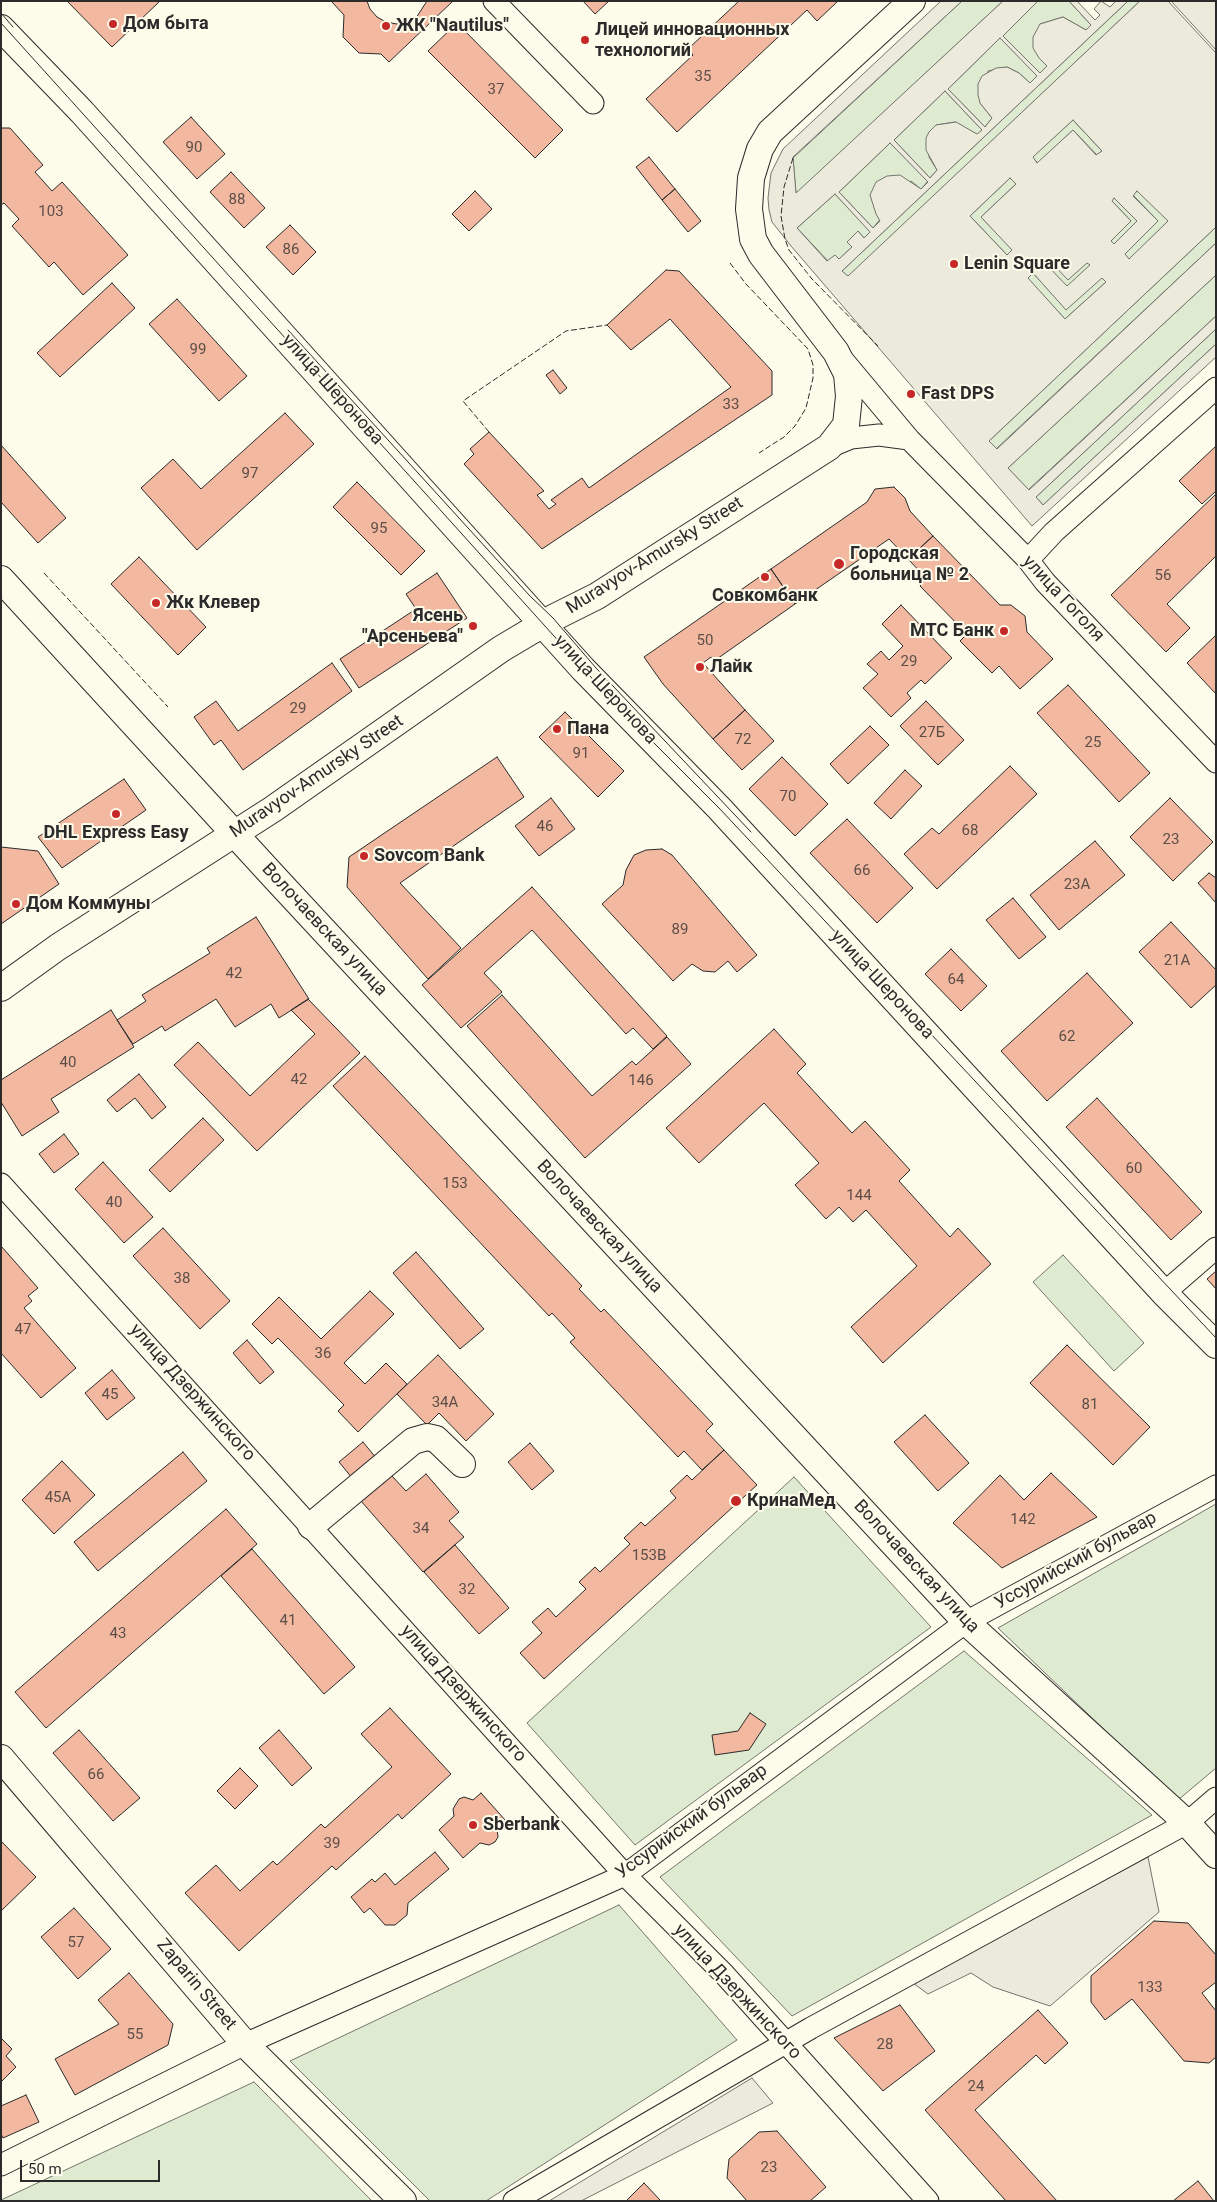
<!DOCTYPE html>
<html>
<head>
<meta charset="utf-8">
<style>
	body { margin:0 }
	#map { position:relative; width:1217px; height:2202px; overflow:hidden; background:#fdfbea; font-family:Roboto,sans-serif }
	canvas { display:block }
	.frame { position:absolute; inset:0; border:2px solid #2b2b2b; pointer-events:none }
	.scale { position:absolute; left:20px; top:2160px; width:140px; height:22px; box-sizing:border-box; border:2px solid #2b2b2b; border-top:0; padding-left:6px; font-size:15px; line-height:18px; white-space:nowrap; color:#2b2b2b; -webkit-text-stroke:4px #fdfbea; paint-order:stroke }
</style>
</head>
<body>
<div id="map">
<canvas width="1217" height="2202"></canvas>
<div class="frame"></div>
<div class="scale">50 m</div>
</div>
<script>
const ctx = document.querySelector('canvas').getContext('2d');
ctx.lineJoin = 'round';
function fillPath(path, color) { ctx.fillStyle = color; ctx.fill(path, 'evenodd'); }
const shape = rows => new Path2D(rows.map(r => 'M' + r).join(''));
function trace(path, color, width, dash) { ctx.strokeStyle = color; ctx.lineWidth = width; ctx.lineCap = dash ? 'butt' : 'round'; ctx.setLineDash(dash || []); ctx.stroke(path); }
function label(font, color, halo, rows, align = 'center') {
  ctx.font = font + ' Roboto,sans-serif'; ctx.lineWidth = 4; ctx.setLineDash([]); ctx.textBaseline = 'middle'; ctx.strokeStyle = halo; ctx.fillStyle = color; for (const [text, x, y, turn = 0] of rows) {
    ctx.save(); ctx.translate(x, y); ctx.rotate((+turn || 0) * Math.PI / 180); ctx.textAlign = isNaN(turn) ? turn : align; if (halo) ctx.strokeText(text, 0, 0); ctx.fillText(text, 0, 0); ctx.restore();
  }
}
const green = shape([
	[962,1,1003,1,796,194,793,158,962,1],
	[1038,1,1069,1,1091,25,1086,30,1063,17,1040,24,1039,58,1047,66,1040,74,1003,36,1038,1],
	[1128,1,1140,1,848,277,842,271,1128,1],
	[1000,38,1038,76,1030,83,1019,73,1007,67,988,71,980,103,992,118,985,127,948,89,1000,38],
	[945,91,982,130,977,135,955,122,936,125,929,132,929,157,937,170,930,178,894,140,945,91],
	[1073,120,1102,151,1097,155,1073,130,1038,163,1032,157,1073,120],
	[890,143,928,181,921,189,911,181,873,228,839,192,890,143],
	[1010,178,1016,184,981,217,1013,250,1007,255,970,216,1010,178],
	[1138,190,1168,221,1129,260,1124,255,1158,221,1133,195,1138,190],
	[835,194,871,232,864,238,858,231,852,247,839,259,828,261,797,228,835,194],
	[1114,197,1137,221,1114,244,1110,241,1131,221,1111,200,1114,197],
	[1216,227,1216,243,996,449,989,441,1216,227],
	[1048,259,1088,262,1091,265,1067,287,1044,262,1048,259],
	[1033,273,1066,309,1102,277,1106,282,1065,319,1027,278,1033,273],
	[1216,275,1216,316,1028,490,1008,468,1216,275],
	[1216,329,1216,344,1043,505,1036,497,1216,329],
	[1063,1255,1144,1343,1114,1371,1033,1282,1063,1255],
	[794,1477,931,1627,635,1845,527,1723,794,1477],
	[1216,1504,1216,1768,1178,1800,998,1628,1216,1504],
	[964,1651,1152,1815,792,2016,660,1877,964,1651],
	[619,1905,737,2040,486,2201,430,2201,290,2061,619,1905],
	[254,2082,372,2201,1,2201,1,2200,254,2082]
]);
const parking = shape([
	[941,1,962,1,793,157,796,193,1003,1,1038,1,1003,36,1040,73,1047,66,1039,58,1033,48,1033,37,1040,24,1063,17,1086,30,1091,25,1069,1,1077,1,1095,20,1100,15,1094,9,1101,1,1110,7,1116,1,1128,1,842,271,848,276,1140,1,1168,1,1216,53,1216,227,989,441,997,449,1216,243,1216,275,1008,468,1029,490,1216,316,1216,329,1036,497,1043,505,1216,344,1216,357,1032,526,791,246,772,222,769,210,768,198,771,173,783,149,941,1],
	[1000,38,1037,76,1030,83,1019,73,1007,67,996,68,982,76,978,84,978,95,980,103,992,118,985,127,948,89,1000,38],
	[945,91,982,130,977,134,956,122,936,125,929,132,926,138,926,150,937,170,930,178,894,140,945,91],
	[1073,120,1102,151,1096,155,1073,130,1037,163,1033,157,1073,120],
	[890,143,928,182,921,189,900,175,887,176,876,182,870,195,876,214,880,221,873,228,839,192,890,143],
	[1010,178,1016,184,981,217,1012,250,1007,255,970,216,1010,178],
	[1137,191,1168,221,1129,259,1125,254,1158,221,1133,196,1137,191],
	[835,194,870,232,864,238,858,231,847,242,852,247,839,259,835,255,827,261,797,228,835,194],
	[1114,198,1137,221,1114,244,1111,241,1131,221,1112,201,1114,198],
	[1048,259,1068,280,1087,263,1090,265,1067,286,1044,262,1048,259],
	[1033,273,1066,310,1102,278,1106,282,1065,319,1028,278,1033,273],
	[1171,1,1216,1,1216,50,1171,1],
	[1148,1857,1159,1912,1050,2006,993,1987,971,1973,928,1994,913,1983,1148,1857],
	[752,2078,773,2103,581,2201,549,2201,752,2078]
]);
const building = shape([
	[67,1,160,1,112,47,67,1],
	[331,1,453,1,389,62,381,54,359,53,343,37,344,15,331,1],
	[367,1,427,1,416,18,407,22,397,24,386,22,377,17,370,9,367,1],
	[583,1,609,1,595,14,583,1],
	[739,1,838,1,817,21,807,10,677,132,646,99,693,55,688,49,739,1],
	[457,23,563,130,535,158,428,51,457,23],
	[191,117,225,154,197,179,163,142,191,117],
	[1,128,10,128,43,165,35,172,52,191,62,182,128,255,83,295,54,262,49,267,12,226,19,219,4,203,1,205,1,128],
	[649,157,675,189,662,200,636,167,649,157],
	[231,172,265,208,244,228,210,192,231,172],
	[675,189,701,221,688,232,662,200,675,189],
	[475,191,492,209,469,231,452,214,475,191],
	[290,225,316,252,293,275,266,247,290,225],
	[666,270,679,271,772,371,772,395,542,549,464,464,474,454,470,449,489,432,544,491,537,495,549,509,556,504,551,500,582,478,589,488,731,387,670,319,631,350,607,325,666,270],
	[112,283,135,308,60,377,37,353,112,283],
	[177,299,247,376,219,401,149,324,177,299],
	[553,370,567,388,560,394,546,375,553,370],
	[285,413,314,444,197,550,141,488,173,459,201,489,285,413],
	[1,445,66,518,38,543,1,502,1,445],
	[1216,446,1216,491,1202,504,1179,481,1216,446],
	[357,482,425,551,401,575,333,507,357,482],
	[894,487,905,498,910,511,933,536,908,559,889,539,795,604,771,569,867,502,875,489,894,487],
	[1216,494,1216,556,1167,604,1190,628,1166,652,1111,595,1216,494],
	[933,536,1000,605,1011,605,1025,616,1027,632,1053,659,1020,689,999,666,992,673,960,641,967,634,920,586,926,578,908,559,933,536],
	[139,557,206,627,178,655,111,584,139,557],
	[771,569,795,604,714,661,711,657,703,663,745,710,713,739,663,684,644,657,771,569],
	[437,573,467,618,359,688,340,659,416,609,406,594,437,573],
	[901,605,952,658,925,684,921,680,907,693,911,698,891,717,863,688,878,674,867,664,881,651,889,660,903,646,882,624,901,605],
	[1216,635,1216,694,1187,663,1216,635],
	[332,663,352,691,243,770,221,740,214,745,194,717,216,701,238,731,332,663],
	[1068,685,1150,773,1119,802,1037,713,1068,685],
	[926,701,964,740,938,765,900,726,926,701],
	[745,710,774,741,742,770,713,739,745,710],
	[565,712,624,771,598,797,539,737,565,712],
	[870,726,889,745,848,784,830,764,870,726],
	[497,757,524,797,400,883,461,948,428,979,347,887,349,857,497,757],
	[782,757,828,804,795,836,749,789,782,757],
	[1010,766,1037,794,937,889,904,854,932,828,939,834,1010,766],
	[905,770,922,786,891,819,874,803,905,770],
	[124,779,146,810,62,868,38,837,124,779],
	[551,798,575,829,539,856,515,826,551,798],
	[1170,798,1213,842,1173,881,1130,837,1170,798],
	[847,819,913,888,877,923,810,853,847,819],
	[1095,841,1125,875,1059,930,1030,895,1095,841],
	[1,847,38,851,59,884,1,924,1,847],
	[662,849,672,855,757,955,737,972,728,961,715,972,703,971,692,964,673,981,602,904,623,885,626,870,634,855,646,850,662,849],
	[1209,873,1216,878,1216,903,1198,883,1209,873],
	[532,887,667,1036,653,1049,633,1028,626,1034,532,930,484,973,502,992,461,1028,422,985,532,887],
	[1013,898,1046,937,1019,959,986,920,1013,898],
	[256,917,309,999,279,1018,271,1004,235,1027,216,999,165,1031,162,1026,133,1044,117,1020,146,1001,142,995,210,953,207,948,256,917],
	[1171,922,1216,970,1216,985,1191,1008,1139,952,1171,922],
	[951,949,987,986,961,1011,925,974,951,949],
	[1087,973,1133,1023,1047,1101,1001,1051,1087,973],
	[502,995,592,1096,632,1061,636,1065,667,1037,691,1064,585,1158,467,1026,502,995],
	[308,999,360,1053,257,1151,174,1065,198,1042,250,1096,315,1034,291,1010,308,999],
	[111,1010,134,1047,51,1099,59,1112,22,1136,1,1102,1,1080,111,1010],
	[774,1029,806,1064,797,1073,852,1133,865,1121,910,1170,899,1181,950,1237,958,1228,991,1264,883,1363,851,1327,917,1266,866,1210,853,1222,839,1207,826,1219,795,1185,819,1163,764,1103,699,1163,666,1128,774,1029],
	[365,1056,582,1286,579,1289,601,1312,604,1309,713,1424,706,1431,724,1450,702,1470,684,1451,678,1457,570,1342,575,1338,552,1313,549,1316,333,1086,365,1056],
	[139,1074,166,1107,152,1119,135,1098,117,1112,107,1100,139,1074],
	[1097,1098,1202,1212,1171,1240,1066,1127,1097,1098],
	[203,1118,224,1140,170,1192,149,1170,203,1118],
	[64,1134,79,1154,54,1173,39,1154,64,1134],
	[103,1162,153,1217,124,1243,75,1189,103,1162],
	[163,1228,230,1301,200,1329,133,1256,163,1228],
	[1,1246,38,1288,28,1296,32,1301,24,1308,76,1368,41,1398,1,1353,1,1246],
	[416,1252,484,1329,460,1349,393,1273,416,1252],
	[1216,1271,1216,1289,1207,1279,1216,1271],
	[370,1291,394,1314,344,1363,365,1384,386,1363,407,1384,358,1432,338,1411,344,1405,278,1338,272,1344,252,1324,279,1297,321,1339,370,1291],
	[247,1340,274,1372,260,1384,233,1353,247,1340],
	[1067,1345,1150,1427,1113,1465,1030,1383,1067,1345],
	[438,1355,494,1414,466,1441,439,1413,427,1425,397,1394,438,1355],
	[112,1370,135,1398,107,1420,85,1393,112,1370],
	[925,1415,969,1463,938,1491,894,1442,925,1415],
	[363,1442,377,1459,353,1479,339,1462,363,1442],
	[530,1443,554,1471,532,1490,508,1462,530,1443],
	[724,1450,757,1485,544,1679,520,1653,542,1633,532,1622,548,1608,556,1617,586,1589,579,1582,595,1567,600,1572,630,1544,624,1538,641,1522,645,1526,676,1498,670,1491,687,1475,692,1480,724,1450],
	[183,1452,207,1481,98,1571,74,1542,183,1452],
	[62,1461,95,1495,54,1534,22,1500,62,1461],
	[1051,1473,1097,1517,1002,1568,953,1523,1000,1475,1024,1500,1051,1473],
	[426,1474,459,1512,449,1521,464,1537,423,1572,361,1501,391,1475,406,1491,426,1474],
	[226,1509,257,1544,46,1728,15,1692,226,1509],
	[455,1545,509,1608,479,1634,424,1572,455,1545],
	[252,1549,355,1667,324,1694,221,1576,252,1549],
	[390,1708,451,1774,402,1819,398,1814,336,1870,332,1866,239,1951,185,1893,216,1865,240,1891,273,1861,277,1865,321,1824,325,1828,392,1767,361,1734,390,1708],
	[750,1713,766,1724,749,1750,715,1755,712,1735,738,1731,750,1713],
	[79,1730,140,1798,113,1821,53,1753,79,1730],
	[279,1730,312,1768,292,1786,259,1748,279,1730],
	[240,1768,258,1786,235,1809,217,1791,240,1768],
	[481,1793,506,1821,497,1828,498,1837,495,1842,489,1845,480,1843,463,1858,439,1830,454,1816,453,1809,459,1799,464,1797,473,1800,481,1793],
	[1,1841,36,1877,1,1911,1,1841],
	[435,1852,449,1869,408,1903,407,1915,395,1925,385,1925,370,1908,364,1913,351,1897,372,1879,375,1882,385,1873,395,1885,435,1852],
	[74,1908,111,1949,78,1979,41,1937,74,1908],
	[1154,1921,1188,1923,1216,1955,1216,1982,1202,1993,1216,2011,1216,2057,1209,2063,1184,2061,1132,1999,1105,2020,1091,2002,1091,1976,1154,1921],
	[129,1973,173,2024,168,2045,75,2095,55,2059,119,2024,98,2000,129,1973],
	[900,2005,935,2051,883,2091,834,2038,900,2005],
	[1038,2010,1068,2043,1045,2064,1036,2055,975,2110,1057,2201,1006,2201,925,2110,1038,2010],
	[1,2038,12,2049,6,2056,16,2067,1,2082,1,2038],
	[26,2095,39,2122,3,2138,1,2134,1,2106,26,2095],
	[777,2131,826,2187,810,2201,747,2201,727,2178,729,2159,759,2132,777,2131],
	[1198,2181,1214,2201,1173,2201,1198,2181],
	[644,2183,661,2201,626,2201,644,2183]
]);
const minor = shape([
	[494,1,593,103],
	[843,360,909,439,1028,560,1045,582,1216,762],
	[829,447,851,438,879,435,909,439],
	[1028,560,1054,532,1216,388],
	[1,1184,625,1875,724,1974,928,2201],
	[1164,1293,1216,1248],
	[1,2165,245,2044,625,1875,966,1622,1216,1486],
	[514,2201,811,2028,1187,1823,1216,1798]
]);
const major = shape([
	[1,28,82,112,583,669,719,808,1164,1293,1216,1345],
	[1,579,276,879,966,1622,1187,1823,1216,1855],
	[1,988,58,947,273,809,501,649,553,618,597,596,829,447,846,425,849,396,847,374,836,352,761,254,753,239,749,209,751,178,760,149,770,132,912,1],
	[311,1526,413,1441,427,1437,436,1439,462,1464],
	[1,1758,245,2044,403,2201]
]);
const tram = shape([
	[1,13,13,27],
	[1,23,618,707,719,808,1216,1338],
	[288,330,529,595,553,618,596,668,751,832]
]);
const fence = shape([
	[793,158,784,187,781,216,785,239,789,250,812,279,878,346],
	[730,263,746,284,808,349,813,365,813,378,806,408,795,426,784,437,759,453],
	[489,432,463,401,566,331,607,325],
	[44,573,168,707]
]);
const markers = [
	[113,24,5,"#c62828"],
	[386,26,5,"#c62828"],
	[585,40,5,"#c62828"],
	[954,264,5,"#c62828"],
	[911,394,5,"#c62828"],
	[839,564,6,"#c62828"],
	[765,577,5,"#c62828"],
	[156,603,5,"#c62828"],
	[473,626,5,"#c62828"],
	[1004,631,5,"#c62828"],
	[700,667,5,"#c62828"],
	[557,729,5,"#c62828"],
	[116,814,5,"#c62828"],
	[364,856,5,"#c62828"],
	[16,904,5,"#c62828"],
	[736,1501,6,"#c62828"],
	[473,1825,5,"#c62828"]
];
const numberNames = [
	["35",703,77],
	["37",496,90],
	["90",194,148],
	["88",237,200],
	["103",51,212],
	["86",291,250],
	["99",198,350],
	["33",731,405],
	["97",250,474],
	["95",379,529],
	["56",1163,576],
	["50",705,641],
	["29",909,662],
	["29",298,709],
	["27Б",932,733],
	["72",743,740],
	["25",1093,743],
	["91",581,754],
	["70",788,797],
	["46",545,827],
	["68",970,831],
	["23",1171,840],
	["66",862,871],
	["23А",1077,885],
	["89",680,930],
	["21А",1177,961],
	["42",234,974],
	["64",956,980],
	["62",1067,1037],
	["40",68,1063],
	["42",299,1080],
	["146",641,1081],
	["60",1134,1169],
	["153",455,1184],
	["144",859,1196],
	["40",114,1203],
	["38",182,1279],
	["47",23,1330],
	["36",323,1354],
	["45",110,1395],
	["34А",445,1403],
	["81",1090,1405],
	["45А",58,1498],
	["142",1023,1520],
	["34",421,1529],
	["153В",649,1556],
	["32",467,1590],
	["41",288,1621],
	["43",118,1634],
	["66",96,1775],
	["39",332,1844],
	["57",76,1943],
	["133",1150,1988],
	["55",135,2035],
	["28",885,2045],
	["24",976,2087],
	["23",769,2168]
];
const poiNames = [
	["Дом быта",123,24],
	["ЖК \"Nautilus\"",396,26],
	["Лицей инновационных",595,30],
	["технологий",595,51],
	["Lenin Square",964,264],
	["Fast DPS",921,394],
	["Городская",850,554],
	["больница № 2",850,575],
	["Совкомбанк",765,596,"center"],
	["Жк Клевер",166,603],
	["Ясень",463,616,"right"],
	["\"Арсеньева\"",463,637,"right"],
	["МТС Банк",994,631,"right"],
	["Лайк",710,667],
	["Пана",567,729],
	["DHL Express Easy",116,833,"center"],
	["Sovcom Bank",374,856],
	["Дом Коммуны",26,904],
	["КринаМед",747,1501],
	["Sberbank",483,1825]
];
const streetNames = [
	["улица Шеронова",332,390,48],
	["Muravyov-Amursky Street",655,556,-32],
	["улица Гоголя",1063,599,47],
	["улица Шеронова",605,690,47],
	["Muravyov-Amursky Street",317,777,-34],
	["Волочаевская улица",324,930,47],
	["улица Шеронова",882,985,47],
	["Волочаевская улица",599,1227,47],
	["улица Дзержинского",192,1393,48],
	["Уссурийский бульвар",1076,1561,-29],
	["Волочаевская улица",916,1567,47],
	["улица Дзержинского",463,1694,48],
	["Уссурийский бульвар",692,1822,-36],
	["Zaparin Street",196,1985,50],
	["улица Дзержинского",737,1992,47]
];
fillPath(green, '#deebd1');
trace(green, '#74746e', 1);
fillPath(parking, '#eceadb');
trace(parking, '#74746e', 1);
fillPath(building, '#f2b8a0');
trace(building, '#2b2b2b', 1);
trace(minor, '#2b2b2b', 23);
trace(major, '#2b2b2b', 28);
trace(minor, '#fdfbea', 21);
trace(major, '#fdfbea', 26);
trace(tram, '#2b2b2b', 1);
trace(fence, '#2b2b2b', 1, [6, 2.5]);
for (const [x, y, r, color] of markers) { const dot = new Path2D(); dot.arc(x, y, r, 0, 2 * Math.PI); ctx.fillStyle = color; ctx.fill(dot); trace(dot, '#fdfbea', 2); }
label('15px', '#5d4e48', null, numberNames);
label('bold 18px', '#2b2b2b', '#fdfbea', poiNames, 'left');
label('18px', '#2b2b2b', '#fdfbea', streetNames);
</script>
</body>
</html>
